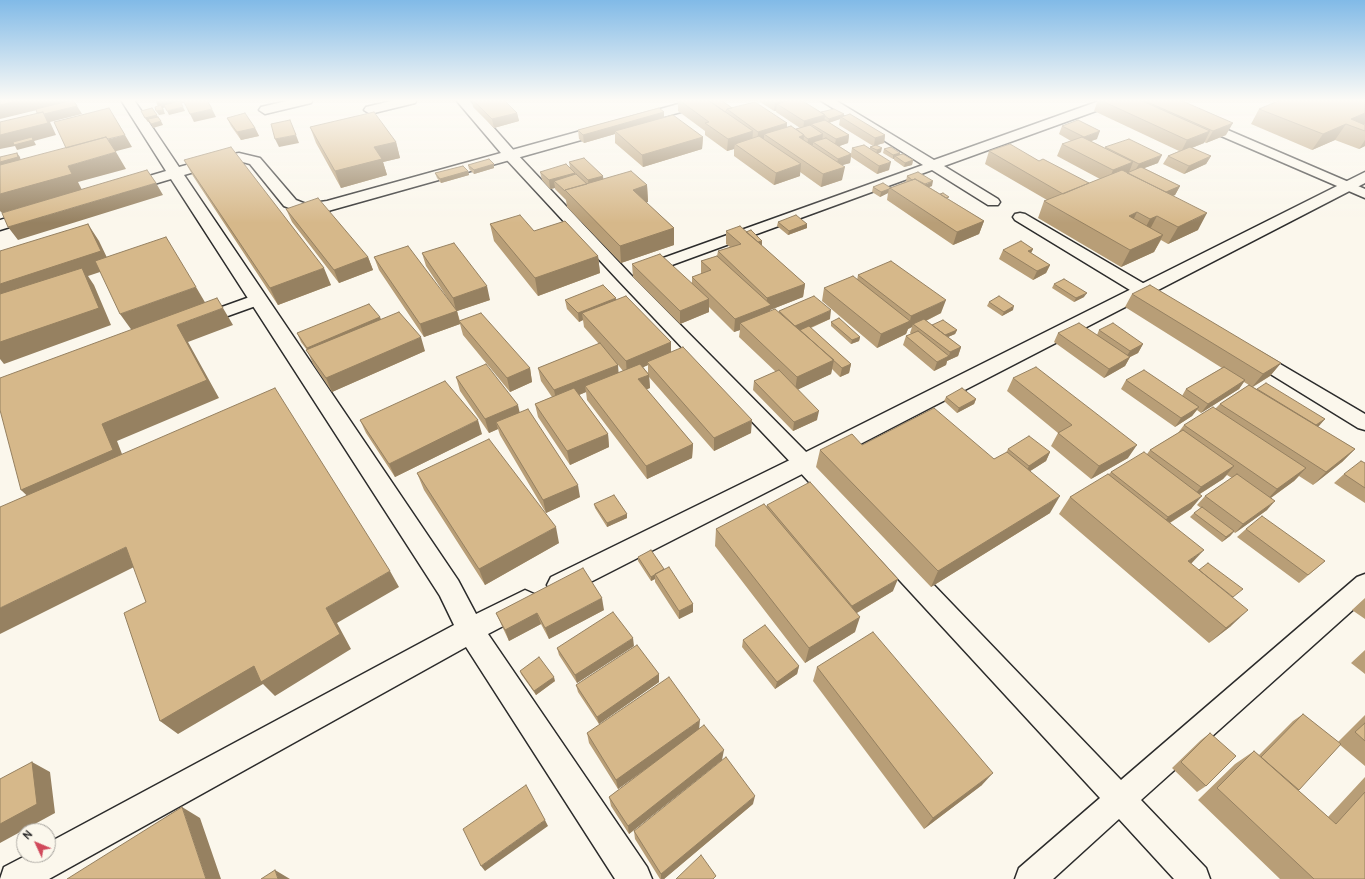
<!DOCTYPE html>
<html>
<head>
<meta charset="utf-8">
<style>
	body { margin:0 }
	#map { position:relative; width:1365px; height:879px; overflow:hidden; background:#fbf7ec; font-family:Pangolin,sans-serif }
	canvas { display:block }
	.north { position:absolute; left:16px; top:823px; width:40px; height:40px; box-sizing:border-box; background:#fbf7ec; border:1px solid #a8a59f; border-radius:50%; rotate:314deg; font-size:11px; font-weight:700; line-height:16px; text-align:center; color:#2b2b2b }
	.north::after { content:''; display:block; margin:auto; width:14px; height:18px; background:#d1495b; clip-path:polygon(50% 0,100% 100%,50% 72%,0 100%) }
</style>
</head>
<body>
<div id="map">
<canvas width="1365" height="879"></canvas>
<div class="north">N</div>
</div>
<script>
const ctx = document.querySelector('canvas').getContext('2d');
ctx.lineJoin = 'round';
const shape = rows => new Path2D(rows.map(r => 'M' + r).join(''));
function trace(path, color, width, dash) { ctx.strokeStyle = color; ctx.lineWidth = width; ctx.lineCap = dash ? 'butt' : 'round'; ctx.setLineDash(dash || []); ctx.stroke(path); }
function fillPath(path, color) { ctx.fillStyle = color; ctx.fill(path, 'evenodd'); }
const minor = shape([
	[291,100,313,100,311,103,265,114,259,110,261,107,291,100],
	[395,100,417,100,415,103,370,114,364,110,366,107,395,100],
	[456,100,469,100,516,153,630,274,811,457,1121,780,1357,577,1365,574,1365,599,1141,800,1206,868,1210,879,1174,879,1119,819,1053,879,1015,879,1019,868,1100,798,797,469,618,280,506,159,456,100],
	[820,100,835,100,934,160,1102,100,1120,100,1118,103,944,166,998,199,1000,202,998,205,988,205,932,170,650,273,638,273,636,270,638,267,923,165,820,100],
	[1202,119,1365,189,1365,198,1198,126,1196,123,1198,120,1202,119],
	[1020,213,1025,214,1165,296,1167,300,1165,304,1159,305,1153,304,1015,220,1013,217,1015,214,1020,213],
	[258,294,264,295,266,299,264,303,200,326,194,325,191,321,194,317,258,294],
	[1252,349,1258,351,1365,414,1365,430,1358,428,1246,359,1243,355,1246,351,1252,349]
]);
const tertiary = shape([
	[121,100,134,100,179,167,220,156,239,153,260,158,296,200,306,204,327,201,693,100,714,100,713,103,328,211,304,214,284,206,250,164,239,161,222,164,184,175,458,580,476,614,525,590,534,594,538,602,534,610,488,634,647,867,652,879,615,879,466,647,49,879,0,879,4,867,27,855,48,855,48,843,454,625,440,596,171,179,124,193,119,191,116,188,119,185,166,171,121,100],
	[1365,172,1365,183,812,469,569,593,560,596,551,593,547,585,551,577,796,457,1365,172],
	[36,209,42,211,44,214,42,217,0,230,0,220,36,209]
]);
const wall = shape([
	[472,100,504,100,517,113,519,121,494,128,473,107],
	[678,100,721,100,732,108,787,123,787,127,796,129,800,128,776,112,776,111,774,111,757,100,801,100,821,112,844,114,843,116,885,135,884,143,877,145,881,152,878,154,889,170,877,174,851,157,850,163,842,165,842,180,821,187,800,172,800,176,774,185,734,156,734,149,727,151,705,135,705,131,678,111],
	[840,119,839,125,873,146,870,147,870,149,852,148,851,154,839,146,848,143,849,135,829,123],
	[1098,100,1180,100,1226,135,1206,143,1204,142,1204,143,1192,148,1211,156,1206,164,1184,174,1163,164,1168,156,1179,151,1094,111],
	[1365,100,1365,124,1364,124,1365,125,1365,146,1359,149,1335,140,1312,150,1251,124,1259,109],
	[664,112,664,117,703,137,702,149,643,167,615,143,615,134,584,143,579,139,578,130],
	[227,118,255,128,259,136,241,140,231,126],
	[1062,126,1097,139,1091,141,1105,148,1105,147,1158,163,1144,168,1180,186,1175,195,1173,196,1198,230,1168,244,1161,240,1154,252,1121,267,1038,218,1044,201,1047,200,985,164,989,151,1039,161,1089,183,1100,179,1057,156,1062,144,1071,141,1059,134],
	[310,127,396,142,400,158,383,162,387,175,341,188,316,143],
	[884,149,900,153,900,154,913,160,912,165,904,167,894,160,894,159,893,159,883,153],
	[184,160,331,285,278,305,193,176],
	[569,162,603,179,647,185,648,202,646,202,674,228,674,245,621,263,567,207,566,200,555,189,555,188,550,189,542,180,540,172,570,168],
	[468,165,494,168,474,174,469,169],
	[468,171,469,175,441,183,437,178,435,173],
	[907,176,932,186,929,187,984,221,979,234,953,245,887,200,888,193,880,197,872,192,873,187,890,188,907,181,906,181],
	[286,209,368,257,373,270,339,283,292,222],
	[778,222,807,224,807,228,788,235,777,226],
	[490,224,534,231,598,256,600,273,538,296,494,241],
	[726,231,746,232,762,241,762,245,761,245,805,284,803,297,770,310,770,311,778,312,779,311,830,319,811,328,851,364,849,373,840,377,832,369,831,374,798,389,817,420,793,431,753,390,754,381,776,372,739,337,740,330,734,332,709,307,709,312,680,324,633,277,632,264,692,283,692,277,701,274,701,261,717,256,718,251,730,247,726,244],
	[1033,249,1031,253,1050,265,1046,273,1033,280,999,259,1003,250],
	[422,253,490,300,457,311,460,321,530,368,532,382,510,392,463,335,460,324,424,337,379,270,374,257,450,302,426,266],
	[858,275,941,313,926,321,932,325,957,330,955,334,948,337,961,347,958,356,947,361,946,365,934,371,903,345,906,336,911,334,910,333,912,327,908,329,906,334,877,348,822,301,824,288,857,280],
	[1054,284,1084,297,1074,302,1052,288],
	[1132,294,1281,363,1270,376,1253,387,1257,389,1325,419,1318,427,1355,449,1342,462,1313,485,1299,476,1294,481,1271,498,1267,510,1235,533,1234,532,1230,536,1222,542,1190,517,1194,513,1201,508,1197,505,1205,496,1232,478,1227,475,1223,479,1200,494,1191,509,1170,523,1191,564,1233,598,1231,626,1209,643,1059,514,1070,497,1109,474,1111,472,1147,454,1150,450,1178,433,1184,425,1216,408,1220,404,1249,385,1244,382,1239,389,1201,413,1197,410,1192,416,1175,427,1121,389,1126,380,1182,396,1186,389,1222,368,1125,307],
	[565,300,616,300,671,342,671,352,751,433,714,451,649,377,650,388,646,389,693,444,692,458,647,479,587,400,586,392,579,395,608,434,609,447,570,465,538,417,535,404,552,397,541,381,538,368,599,344,584,327,583,320,579,322,567,309],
	[615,361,623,371,618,373,618,365],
	[648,365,648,373,643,367],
	[989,302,1013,310,1002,316,987,306],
	[380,317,381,320,425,351,332,392,313,364,307,350,301,342,297,333],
	[831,322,860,337,859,341,851,344,831,326],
	[1099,330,1143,344,1138,353,1130,357,1125,366,1104,378,1054,342,1058,333,1097,335],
	[456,377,520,413,580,497,546,513,500,435,498,429,489,433,460,391],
	[1013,378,1128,458,1091,479,1051,446,1058,433,1007,391],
	[946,397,976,399,974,404,957,413,944,401],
	[360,420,482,434,395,477,366,433],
	[862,445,994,459,1006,453,1008,449,1050,452,1046,461,1030,471,1050,513,931,587,816,467,820,450],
	[1365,463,1365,503,1334,483,1344,474],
	[417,473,559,543,485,585,424,490],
	[594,504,627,514,627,518,607,527,595,508],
	[767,505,893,591,857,613,855,632,805,663,715,546,716,529,766,507],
	[1246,529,1325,561,1299,583,1237,537],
	[638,557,664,569,693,604,693,612,679,619,655,582,655,579,651,581,638,561],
	[1365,598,1365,619,1352,610],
	[604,610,549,639,541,624,509,641,501,624,496,613],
	[743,640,799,666,797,674,775,689,742,647],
	[634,646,577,683,559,655,557,648],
	[1365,650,1365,674,1351,663],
	[817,667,982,785,924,829,813,681],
	[520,671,555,681,536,695,521,674],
	[659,674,659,682,599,724,578,692,576,685],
	[1303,714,1338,742,1365,715,1365,766,1340,745,1298,790,1328,817,1365,777,1365,879,1280,879,1198,800,1235,764,1254,751,1259,755,1293,721],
	[699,729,722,760,629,834,611,806,609,797,653,764,618,789,589,743,587,733],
	[1210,733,1206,786,1197,792,1172,768,1201,740],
	[753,804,664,879,660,879,635,839,634,831]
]);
const shadedWall = shape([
	[22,100,79,100,74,101,82,114,50,122,56,135,34,141,36,145,17,150,15,146,0,149,0,135,39,116,74,101,0,119,0,105],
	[155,100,195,100,163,108,165,114,159,115,156,111,159,108],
	[785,100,790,100,777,104,776,111,774,111,775,103],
	[183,107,185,111,169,115,167,111],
	[212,109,216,117,194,122,190,114],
	[664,112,664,120,615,131,615,134,584,143,583,135],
	[517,113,519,121,494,128,492,119],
	[1365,113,1365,124,1356,128,1351,119],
	[844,114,843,118,841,117,840,119,828,123,829,119],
	[157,115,159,119,148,122,145,118],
	[825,115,824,123,811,124,811,127,803,130,804,121],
	[161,121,163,125,153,128,151,124],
	[787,123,786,135,764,134,764,142,757,144,758,132],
	[1233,123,1226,135,1206,143,1213,131],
	[1346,124,1335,140,1312,150,1323,134],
	[255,128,259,136,241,140,237,132],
	[753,131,752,143,735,144,734,149,727,151,728,139],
	[1100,131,1097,139,1080,145,1084,137],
	[1210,131,1204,143,1181,152,1187,140],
	[823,134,822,142,813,142,813,145,807,147,808,139],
	[125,135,132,147,74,162,67,150],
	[296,135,299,143,279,147,275,139],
	[804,135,803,147,799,137],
	[849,135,848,143,834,148,836,139],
	[885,135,884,143,874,146,875,138],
	[703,137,702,149,643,167,642,155],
	[1365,140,1365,146,1359,149],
	[396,142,400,158,383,162,387,175,341,188,335,171,374,147],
	[882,148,881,152,876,154,877,150],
	[116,152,126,169,78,182,82,190,2,213,0,211,0,194,68,166],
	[17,153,20,157,21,162,0,167,0,162],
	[900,153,899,157,895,156,894,159,893,159,893,155],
	[851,154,850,163,836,167,838,159],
	[1162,155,1158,163,1134,172,1139,164],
	[1211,156,1206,164,1184,174,1189,166],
	[913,160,912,165,904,167,905,163],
	[891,162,889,170,877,174,879,166],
	[1133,162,1128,175,1108,183,1113,170],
	[494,164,494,168,474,174,474,170],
	[801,164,800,176,774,185,776,173],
	[845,167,842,180,821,187,823,174],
	[468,171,469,175,441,183,440,179],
	[575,173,576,181,554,181,555,188,550,189,549,180],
	[603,176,604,184,589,189,588,180],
	[933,181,932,186,921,190,922,186],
	[156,183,163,195,18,240,8,227],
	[647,185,648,202,633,206,633,190],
	[1180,186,1175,195,1151,205,1156,196],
	[889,189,888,193,880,197,881,192],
	[1137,212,1129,229,1129,216],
	[1207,213,1198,230,1168,244,1178,227],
	[1157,216,1148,233,1141,236,1150,219],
	[984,221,979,234,953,245,957,232],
	[88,224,99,241,112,268,88,276,94,285,111,325,4,364,0,359,0,284],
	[807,224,807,228,788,235,789,231],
	[674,228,674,245,621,263,620,246],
	[1163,235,1154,252,1121,267,1130,250],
	[762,241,762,245,753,248,753,244],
	[1033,249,1029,257,1028,251],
	[598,256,600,273,538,296,535,278],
	[368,257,373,270,339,283,334,270],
	[1050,265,1046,273,1033,280,1037,271],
	[324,268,331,285,278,305,270,288],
	[805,284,803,297,770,310,769,319,740,323,740,330,734,332,735,319,766,307,767,298],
	[487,286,490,300,457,311,460,324,424,337,420,324,456,311,453,298],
	[196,287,206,304,133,332,120,314],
	[1087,293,1084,297,1074,302,1076,298],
	[616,298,617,307,582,313,583,320,579,322,578,313],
	[709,299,709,312,680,324,680,311],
	[946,300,941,313,915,326,913,324,912,327,908,329,906,334,877,348,881,334,910,321,911,316],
	[1014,306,1013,310,1002,316,1004,312],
	[223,308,233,325,188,342,219,398,117,441,127,467,39,507,21,490,102,424,177,325],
	[831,310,830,319,802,331,800,330,800,332,794,335,795,326],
	[380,317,383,326,311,357,307,348],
	[957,330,955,334,941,340,943,336],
	[421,337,425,351,332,392,326,378],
	[860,337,859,341,851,344,852,340],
	[671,342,671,355,647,362,648,365,627,375,626,361],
	[1143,344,1138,353,1124,360,1130,351],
	[961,347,958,356,947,361,946,365,934,371,937,362,949,356,950,352],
	[1130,357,1125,366,1104,378,1109,369],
	[834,360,831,374,795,391,797,377],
	[1281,363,1270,376,1252,387,1263,374],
	[851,364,849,373,840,377,842,368],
	[618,365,619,378,585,386,586,392,557,404,554,390],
	[530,368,532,382,510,392,507,378],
	[649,375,650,388,638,393,638,379],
	[1245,380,1239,389,1201,413,1208,404],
	[976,399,974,404,957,413,959,408],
	[518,405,521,418,496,422,498,429,489,433,485,419],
	[1199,407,1192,416,1175,427,1181,418],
	[819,411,817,420,793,431,794,422],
	[1325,419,1317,428,1314,427],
	[478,420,482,434,395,477,389,464],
	[752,420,751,433,714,451,714,438],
	[608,434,609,447,570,465,567,451],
	[693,444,692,458,647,479,646,466],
	[1137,445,1128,458,1091,479,1099,466],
	[1355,449,1342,462,1313,485,1326,472],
	[1050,452,1046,461,1024,475,1029,466],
	[1234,466,1223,479,1190,500,1201,487],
	[1306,468,1294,481,1265,502,1277,489],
	[578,485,580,497,546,513,543,500],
	[1060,496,1050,513,931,587,938,571],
	[1202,496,1191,509,1158,530,1168,517],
	[1275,501,1267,510,1235,533,1243,524],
	[627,514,627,518,607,527,607,523],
	[556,527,559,543,485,585,479,569],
	[1234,531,1230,536,1222,542,1226,537],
	[126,547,142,563,0,634,0,608],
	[1204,550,1189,566,1188,561],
	[390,571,399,587,337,623,351,649,275,696,263,684,178,734,160,721,326,608],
	[655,575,655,579,651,581,651,577],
	[898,579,893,591,848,618,852,606],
	[602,598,604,610,549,639,545,628],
	[693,604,693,612,679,619,679,611],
	[1248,610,1231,626,1209,643,1226,628],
	[537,613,541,624,509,641,505,630],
	[860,617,855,632,805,663,809,648],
	[633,638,634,646,577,683,575,675],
	[799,666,797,674,775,689,777,682],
	[659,674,659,682,599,724,597,717],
	[554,677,555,681,536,695,534,691],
	[700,720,699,730,618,789,616,780],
	[724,750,722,760,629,834,628,826],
	[32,762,50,772,55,813,0,843,0,824],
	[993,773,982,785,924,829,933,818],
	[755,796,753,804,664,879,661,879,661,874],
	[182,807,200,818,221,879,206,879],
	[545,820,548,826,485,871,481,866],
	[275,870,290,879,278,879]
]);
const building = shape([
	[0,100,22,100,0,105,0,100],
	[73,100,77,106,44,114,43,112,37,113,36,109,73,100],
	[183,100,207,100,212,109,190,114,183,100],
	[473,100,504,100,517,113,492,119,473,100],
	[679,100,708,100,753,131,728,139,705,123,709,122,679,100],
	[708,100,721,100,732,108,727,109,726,111,725,112,708,100],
	[770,100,785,100,775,103,770,100],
	[791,100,801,100,825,115,804,121,777,104,791,100],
	[1100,100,1140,100,1210,131,1187,140,1100,100],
	[1143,100,1180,100,1233,123,1213,131,1143,100],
	[1281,100,1365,100,1365,113,1351,119,1365,125,1365,131,1346,124,1323,134,1259,109,1281,100],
	[180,101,183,107,167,111,164,105,180,101],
	[755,102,787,123,758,132,727,109,755,102],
	[161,105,163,110,156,111,155,107,161,105],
	[109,108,125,135,108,139,106,137,66,148,54,122,109,108],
	[152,108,157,115,145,118,141,111,152,108],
	[659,108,664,112,583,135,578,130,659,108],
	[834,109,844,114,829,119,825,116,825,115,821,112,834,109],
	[43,112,48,123,0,135,0,122,43,112],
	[374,112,396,142,374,147,382,159,335,171,310,127,374,112],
	[245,113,255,128,237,132,227,118,245,113],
	[850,114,885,135,875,138,841,117,850,114],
	[673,115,703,137,642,155,615,131,673,115],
	[158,117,161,121,151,124,148,119,158,117],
	[290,120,296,135,275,139,271,124,290,120],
	[825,120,849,135,836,139,811,124,825,120],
	[1078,120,1100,131,1084,137,1062,126,1078,120],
	[810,125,823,134,808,139,804,136,804,135,796,129,810,125],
	[791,126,804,135,799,137,845,167,823,174,764,134,791,126],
	[759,136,801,164,776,173,735,144,759,136],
	[32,137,33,140,14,145,13,142,32,137],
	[106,137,116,152,68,166,72,174,0,194,0,165,106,137],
	[1082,137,1133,162,1113,170,1062,144,1082,137],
	[826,138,851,154,838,159,813,142,826,138],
	[1129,139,1162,155,1139,164,1105,147,1129,139],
	[1010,144,1039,161,1043,159,1089,183,1063,194,989,151,1010,144],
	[864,145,891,162,879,166,852,148,864,145],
	[876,145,882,148,877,150,870,147,876,145],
	[231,147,324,268,270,288,184,160,231,147],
	[891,147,900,153,893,155,884,149,891,147],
	[1190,147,1211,156,1189,166,1168,156,1190,147],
	[17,153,18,157,0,162,0,157,17,153],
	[903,154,913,160,905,163,895,156,903,154],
	[584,158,603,176,588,180,569,162,584,158],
	[489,159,494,164,474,170,468,165,489,159],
	[566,164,575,173,549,180,540,172,566,164],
	[463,166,468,171,440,179,435,173,463,166],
	[1141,167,1180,186,1166,192,1127,173,1141,167],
	[147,170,156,183,8,227,2,213,147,170],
	[1122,170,1207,213,1178,227,1157,216,1150,219,1137,212,1129,216,1163,235,1130,250,1044,201,1122,170],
	[631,171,647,185,633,190,674,228,620,246,565,190,631,171],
	[918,172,933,181,925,184,915,179,912,180,907,176,918,172],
	[576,174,587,184,565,190,565,191,554,181,576,174],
	[915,179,984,221,957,232,890,188,915,179],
	[883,183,891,188,890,188,889,189,881,192,873,187,883,183],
	[943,193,949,197,946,198,940,194,943,193],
	[318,198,368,257,334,270,286,209,318,198],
	[520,215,534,231,565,221,598,256,535,278,490,224,520,215],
	[796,215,807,224,789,231,778,222,796,215],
	[88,224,101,251,0,284,0,251,88,224],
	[740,226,805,284,767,298,718,251,741,244,726,231,740,226],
	[751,230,762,241,758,242,746,232,751,230],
	[166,237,196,287,120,314,95,261,166,237],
	[1021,241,1033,249,1028,251,1050,265,1037,271,1003,250,1021,241],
	[454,243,487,286,453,298,422,253,454,243],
	[408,246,457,311,420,324,374,257,408,246],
	[660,254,709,299,680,311,632,264,660,254],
	[717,256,771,305,735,319,692,277,711,270,701,261,717,256],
	[891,261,946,300,911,316,858,275,891,261],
	[82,268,99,308,0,342,0,294,82,268],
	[853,276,910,321,881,334,824,288,853,276],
	[1064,279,1087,293,1076,298,1054,284,1064,279],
	[603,285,616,298,578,313,565,300,603,285],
	[1150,285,1281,363,1263,374,1132,294,1150,285],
	[626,296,671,342,626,361,582,313,626,296],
	[814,296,831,310,795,326,779,311,814,296],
	[999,296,1014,306,1004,312,989,302,999,296],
	[217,298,223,308,177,325,207,380,102,424,113,450,21,490,0,410,0,378,217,298],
	[369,304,380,317,307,348,297,333,369,304],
	[775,309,834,360,797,377,740,323,775,309],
	[399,312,421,337,326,378,306,350,399,312],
	[481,313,530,368,507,378,459,321,481,313],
	[839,318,860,337,852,340,831,322,839,318],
	[924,319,961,347,950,352,913,324,924,319],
	[943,320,957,330,945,335,932,325,943,320],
	[1079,323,1130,357,1109,369,1058,333,1079,323],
	[1113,323,1143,344,1130,351,1099,330,1113,323],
	[809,326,851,364,842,368,800,330,809,326],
	[918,331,949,356,937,362,906,336,918,331],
	[600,343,618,365,554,390,538,368,600,343],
	[683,347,752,420,714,438,647,362,683,347],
	[486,364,518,405,485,419,456,377,486,364],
	[640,364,649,375,638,379,693,444,646,466,585,386,640,364],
	[1036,367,1137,445,1099,466,1058,433,1072,425,1013,378,1036,367],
	[1224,367,1245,380,1208,404,1186,389,1224,367],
	[779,370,819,411,794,422,754,381,779,370],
	[1144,370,1199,407,1181,418,1126,380,1144,370],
	[445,381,478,420,389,464,360,420,445,381],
	[1266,383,1325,419,1316,425,1257,389,1266,383],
	[1249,385,1355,449,1326,472,1220,404,1249,385],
	[275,388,390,571,326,608,340,634,261,682,254,666,160,721,124,613,146,602,126,547,0,608,0,507,275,388],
	[574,388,608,434,567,451,535,404,574,388],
	[962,388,976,399,959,408,946,397,962,388],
	[1213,407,1306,468,1277,489,1184,425,1213,407],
	[934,408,994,459,1007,452,1060,496,938,571,820,450,852,434,862,445,934,408],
	[528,409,578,485,543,500,496,422,528,409],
	[1183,430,1234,466,1201,487,1150,450,1183,430],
	[1029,436,1050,452,1029,466,1008,449,1029,436],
	[489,439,556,527,479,569,417,473,489,439],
	[1144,452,1202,496,1168,517,1111,472,1144,452],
	[1361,461,1365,463,1365,488,1344,474,1361,461],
	[1108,474,1204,550,1188,561,1248,610,1226,628,1070,497,1108,474],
	[1237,474,1275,501,1243,524,1205,496,1237,474],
	[810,482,898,579,852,606,767,505,810,482],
	[614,495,627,514,607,523,594,504,614,495],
	[764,504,860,617,809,648,716,529,764,504],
	[1202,507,1234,531,1226,537,1194,513,1202,507],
	[1262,516,1325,561,1308,575,1246,529,1262,516],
	[651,550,664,569,651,577,638,557,651,550],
	[1208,563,1243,589,1233,597,1199,570,1208,563],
	[669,567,693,604,679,611,655,574,669,567],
	[583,568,602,598,545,628,537,613,505,630,496,613,583,568],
	[613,612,633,638,575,675,557,648,613,612],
	[765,625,799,666,777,682,743,640,765,625],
	[873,632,993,773,933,818,817,667,873,632],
	[637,645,659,674,597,717,576,685,637,645],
	[539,657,554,677,534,691,520,671,539,657],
	[669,677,700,720,616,780,587,733,669,677],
	[1303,714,1341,744,1299,790,1261,757,1303,714],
	[1365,723,1365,741,1355,732,1365,723],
	[704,725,724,750,628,826,609,797,704,725],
	[1210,733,1236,756,1206,786,1181,762,1210,733],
	[1254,751,1336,824,1365,792,1365,879,1314,879,1217,788,1254,751],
	[726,757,755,796,661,874,634,831,726,757],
	[32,762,37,804,0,824,0,779,32,762],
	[526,785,545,820,481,866,463,829,526,785],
	[182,807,206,879,67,879,182,807],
	[701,855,716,876,713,879,676,879,701,855],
	[275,870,278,879,261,879,275,870]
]);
trace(minor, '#2b2b2b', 3);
trace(tertiary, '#2b2b2b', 3);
fillPath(minor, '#fbf7ec');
fillPath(tertiary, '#fbf7ec');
fillPath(wall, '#b89e77');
fillPath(shadedWall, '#968161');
fillPath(building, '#d6b88a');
trace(building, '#968161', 1);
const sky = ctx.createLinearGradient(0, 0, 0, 223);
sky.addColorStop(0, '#81bae7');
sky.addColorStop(0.45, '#fdfbf6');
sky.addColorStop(1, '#fdfbf600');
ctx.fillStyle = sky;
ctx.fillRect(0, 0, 1365, 223);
</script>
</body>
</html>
